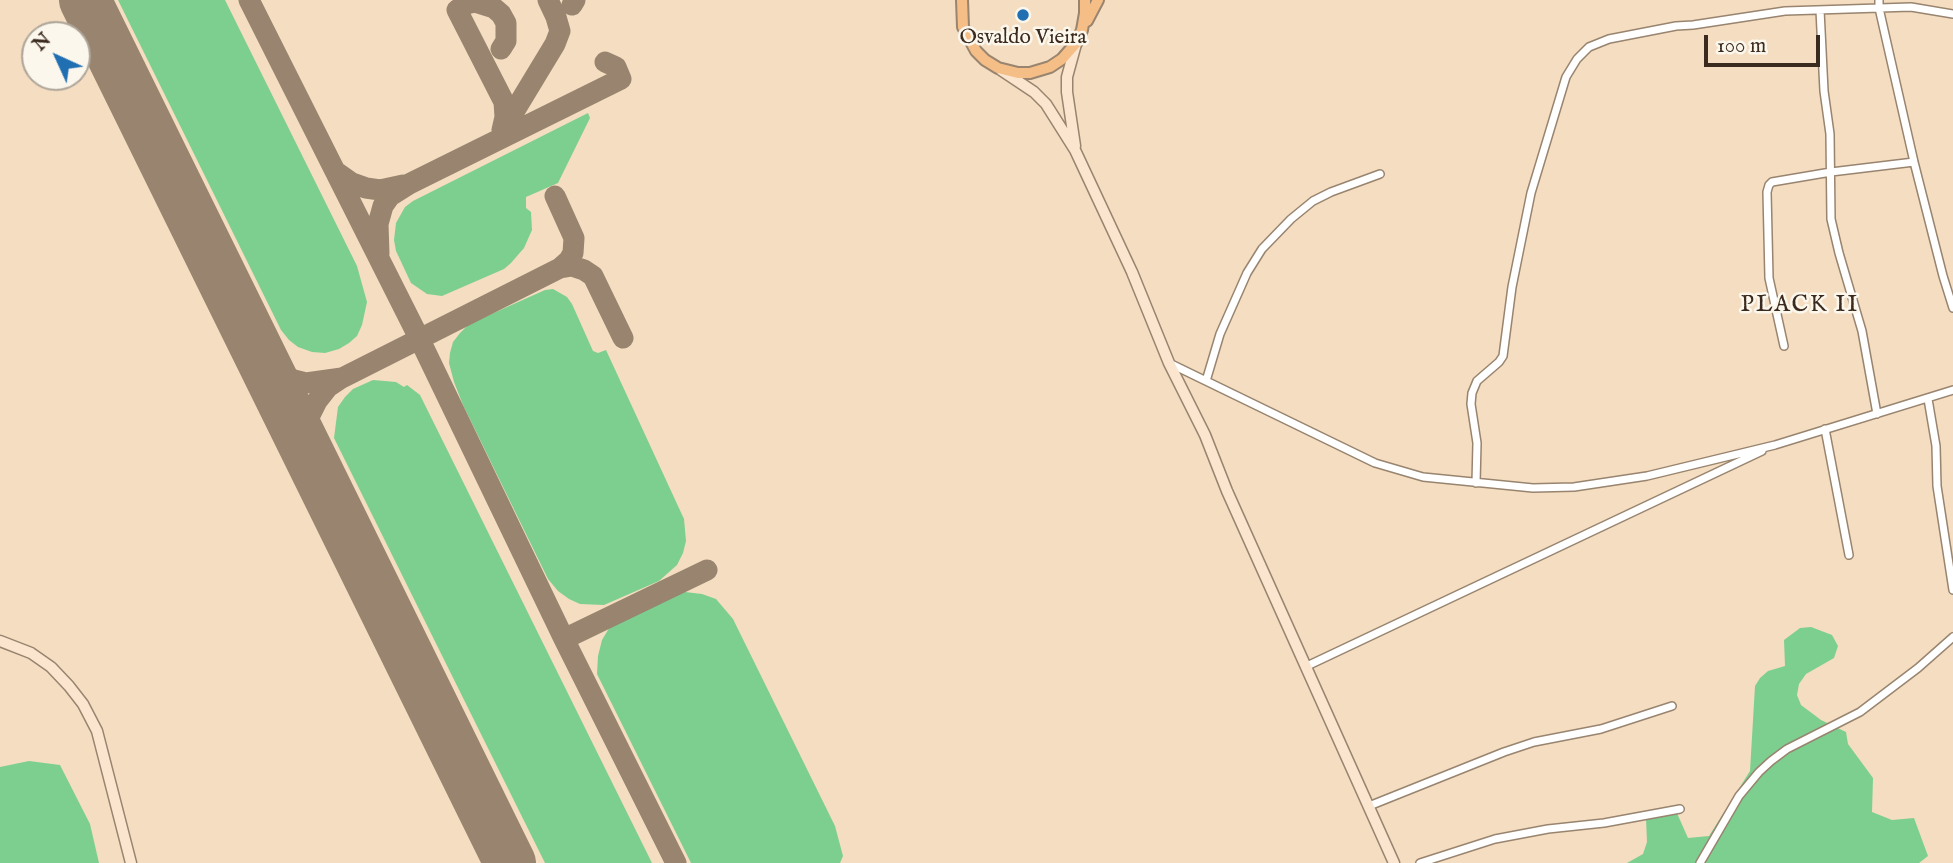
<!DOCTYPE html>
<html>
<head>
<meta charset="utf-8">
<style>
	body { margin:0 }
	#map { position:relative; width:1953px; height:863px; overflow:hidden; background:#f4ddc0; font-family:"IM FELL English",serif }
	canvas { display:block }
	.north { position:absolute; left:21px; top:21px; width:70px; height:70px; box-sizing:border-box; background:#fbf7ec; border:2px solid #aea59a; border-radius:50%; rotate:315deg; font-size:19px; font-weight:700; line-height:28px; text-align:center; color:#3b2a1e }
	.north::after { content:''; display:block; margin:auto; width:24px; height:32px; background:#1f6fb2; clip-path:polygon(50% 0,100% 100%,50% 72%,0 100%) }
	.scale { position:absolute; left:1704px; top:35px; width:116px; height:32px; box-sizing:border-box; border:4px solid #3b2a1e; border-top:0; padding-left:9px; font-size:21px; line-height:24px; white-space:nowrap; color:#3b2a1e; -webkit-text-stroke:5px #fbf7ec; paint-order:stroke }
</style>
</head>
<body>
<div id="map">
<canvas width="1953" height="863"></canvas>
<div class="north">N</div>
<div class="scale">100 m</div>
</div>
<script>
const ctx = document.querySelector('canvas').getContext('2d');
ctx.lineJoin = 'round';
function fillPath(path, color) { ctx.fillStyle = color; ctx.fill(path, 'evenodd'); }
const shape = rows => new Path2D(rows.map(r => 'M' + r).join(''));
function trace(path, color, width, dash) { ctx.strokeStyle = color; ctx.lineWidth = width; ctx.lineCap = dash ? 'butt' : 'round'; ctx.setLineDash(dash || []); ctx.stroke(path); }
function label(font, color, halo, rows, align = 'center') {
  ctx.font = font + ' "IM FELL English",serif'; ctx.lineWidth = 5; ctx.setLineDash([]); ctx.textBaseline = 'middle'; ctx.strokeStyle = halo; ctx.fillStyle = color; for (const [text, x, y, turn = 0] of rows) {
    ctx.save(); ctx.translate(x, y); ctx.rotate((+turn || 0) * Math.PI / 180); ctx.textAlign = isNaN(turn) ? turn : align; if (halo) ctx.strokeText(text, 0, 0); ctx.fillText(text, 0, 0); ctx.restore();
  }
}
const green = shape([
	[118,0,225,0,357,266,367,302,362,325,357,336,349,343,339,349,325,353,312,352,298,347,289,340,281,330],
	[588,113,590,118,558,183,526,197,526,208,531,212,532,230,524,248,511,263,504,269,442,296,427,294,411,283,396,251,394,240,396,223,405,207,413,201],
	[553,289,567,297,572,304,593,351,598,353,606,350,684,519,686,541,683,553,677,565,659,581,604,605,580,604,569,599,558,591,548,579,463,405,454,382,449,363,450,353,453,342,460,333,469,324,545,290],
	[373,380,396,382,404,387,407,385,420,395,652,863,545,863,334,438,338,407,345,397,353,389],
	[685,592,702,594,716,599,733,619,835,826,843,856,840,863,691,863,597,674,598,656,602,640,611,625,622,617,673,594],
	[1811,627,1832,635,1838,646,1834,658,1806,674,1799,684,1797,695,1801,705,1821,720,1846,732,1848,744,1873,778,1872,812,1892,820,1914,818,1928,856,1919,863,1627,863,1643,854,1647,842,1646,818,1676,811,1688,838,1709,836,1750,771,1755,686,1760,678,1768,671,1785,666,1784,640,1800,628],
	[29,761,60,765,90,824,99,863,0,863,0,767]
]);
const taxiway = shape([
	[249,0,419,338,564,639,676,863],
	[572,5,575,0],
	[501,49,506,41,506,23,501,14,494,8,475,2,466,4,457,10,504,102,505,117,502,130],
	[506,125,555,44,560,31,556,17,548,0],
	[335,171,352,183,366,188,380,190,403,185],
	[555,196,574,238,573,253,569,260,560,268],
	[379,254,378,224,383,206,390,196,409,184,621,79,616,67,605,62],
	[260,353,283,375,294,380,306,383,342,378,560,268,572,266,584,270,593,276,623,338],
	[318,470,307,431,310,415,317,401,328,387,340,379],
	[564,639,707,570]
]);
const runway = shape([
	[85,0,510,863]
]);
const street = shape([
	[1879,0,1879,8,1914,162,1943,276,1953,308],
	[1820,10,1824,91,1830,134,1831,219,1839,253,1862,331,1877,414],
	[1784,346,1769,278,1767,192,1769,185,1772,182,1831,172,1914,162],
	[1169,363,1375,463,1423,477,1533,488,1574,487,1647,476,1775,445,1953,390],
	[1206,381,1220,334,1247,273,1262,249,1291,219,1313,201,1331,192,1380,174],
	[1928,399,1936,446,1937,486,1953,590],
	[1825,429,1849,555],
	[1476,483,1477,443,1471,404,1472,393,1477,381,1499,362,1503,356,1512,287,1531,193,1566,77,1577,59,1589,47,1609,39,1676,26,1693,25,1785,11,1911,7,1953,14],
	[1307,666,1762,451],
	[1369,806,1504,752,1534,742,1601,729,1672,706],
	[1420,863,1495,839,1548,829,1604,823,1680,809],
	[1700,863,1739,796,1759,772,1771,761,1787,749,1860,712,1918,668,1953,637]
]);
const secondary = shape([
	[1001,70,1034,92,1046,104,1075,150,1132,272,1169,363,1205,435,1227,491,1394,863],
	[1075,146,1067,92,1067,77,1076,44],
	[0,641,31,653,51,667,69,686,83,704,97,731,131,863]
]);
const primary = shape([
	[962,0,963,27,976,51,985,60,998,68,1018,73,1030,73,1050,67,1062,59,1077,42,1082,30,1085,13,1085,0],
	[1087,21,1098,0]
]);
const markers = [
	[1023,15,7,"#1f6fb2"]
];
const poiNames = [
	["Osvaldo Vieira",1023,39]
];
const neighbourhoodNames = [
	["PLACK II",1800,306]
];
fillPath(green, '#7dcf90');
trace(taxiway, '#98846f', 21);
trace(runway, '#98846f', 52);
trace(street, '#98846f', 10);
trace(secondary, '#98846f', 13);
trace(primary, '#98846f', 14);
trace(street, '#fff', 7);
trace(secondary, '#fbe5cf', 10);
trace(primary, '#f6be87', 10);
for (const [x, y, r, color] of markers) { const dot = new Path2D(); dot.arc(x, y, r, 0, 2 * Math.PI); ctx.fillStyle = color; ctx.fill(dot); trace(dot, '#fbf7ec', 2.5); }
label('21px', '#3b2a1e', '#fbf7ec', poiNames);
ctx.letterSpacing = '2px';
label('23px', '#3b2a1e', '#fbf7ec', neighbourhoodNames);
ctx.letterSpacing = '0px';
</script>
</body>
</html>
